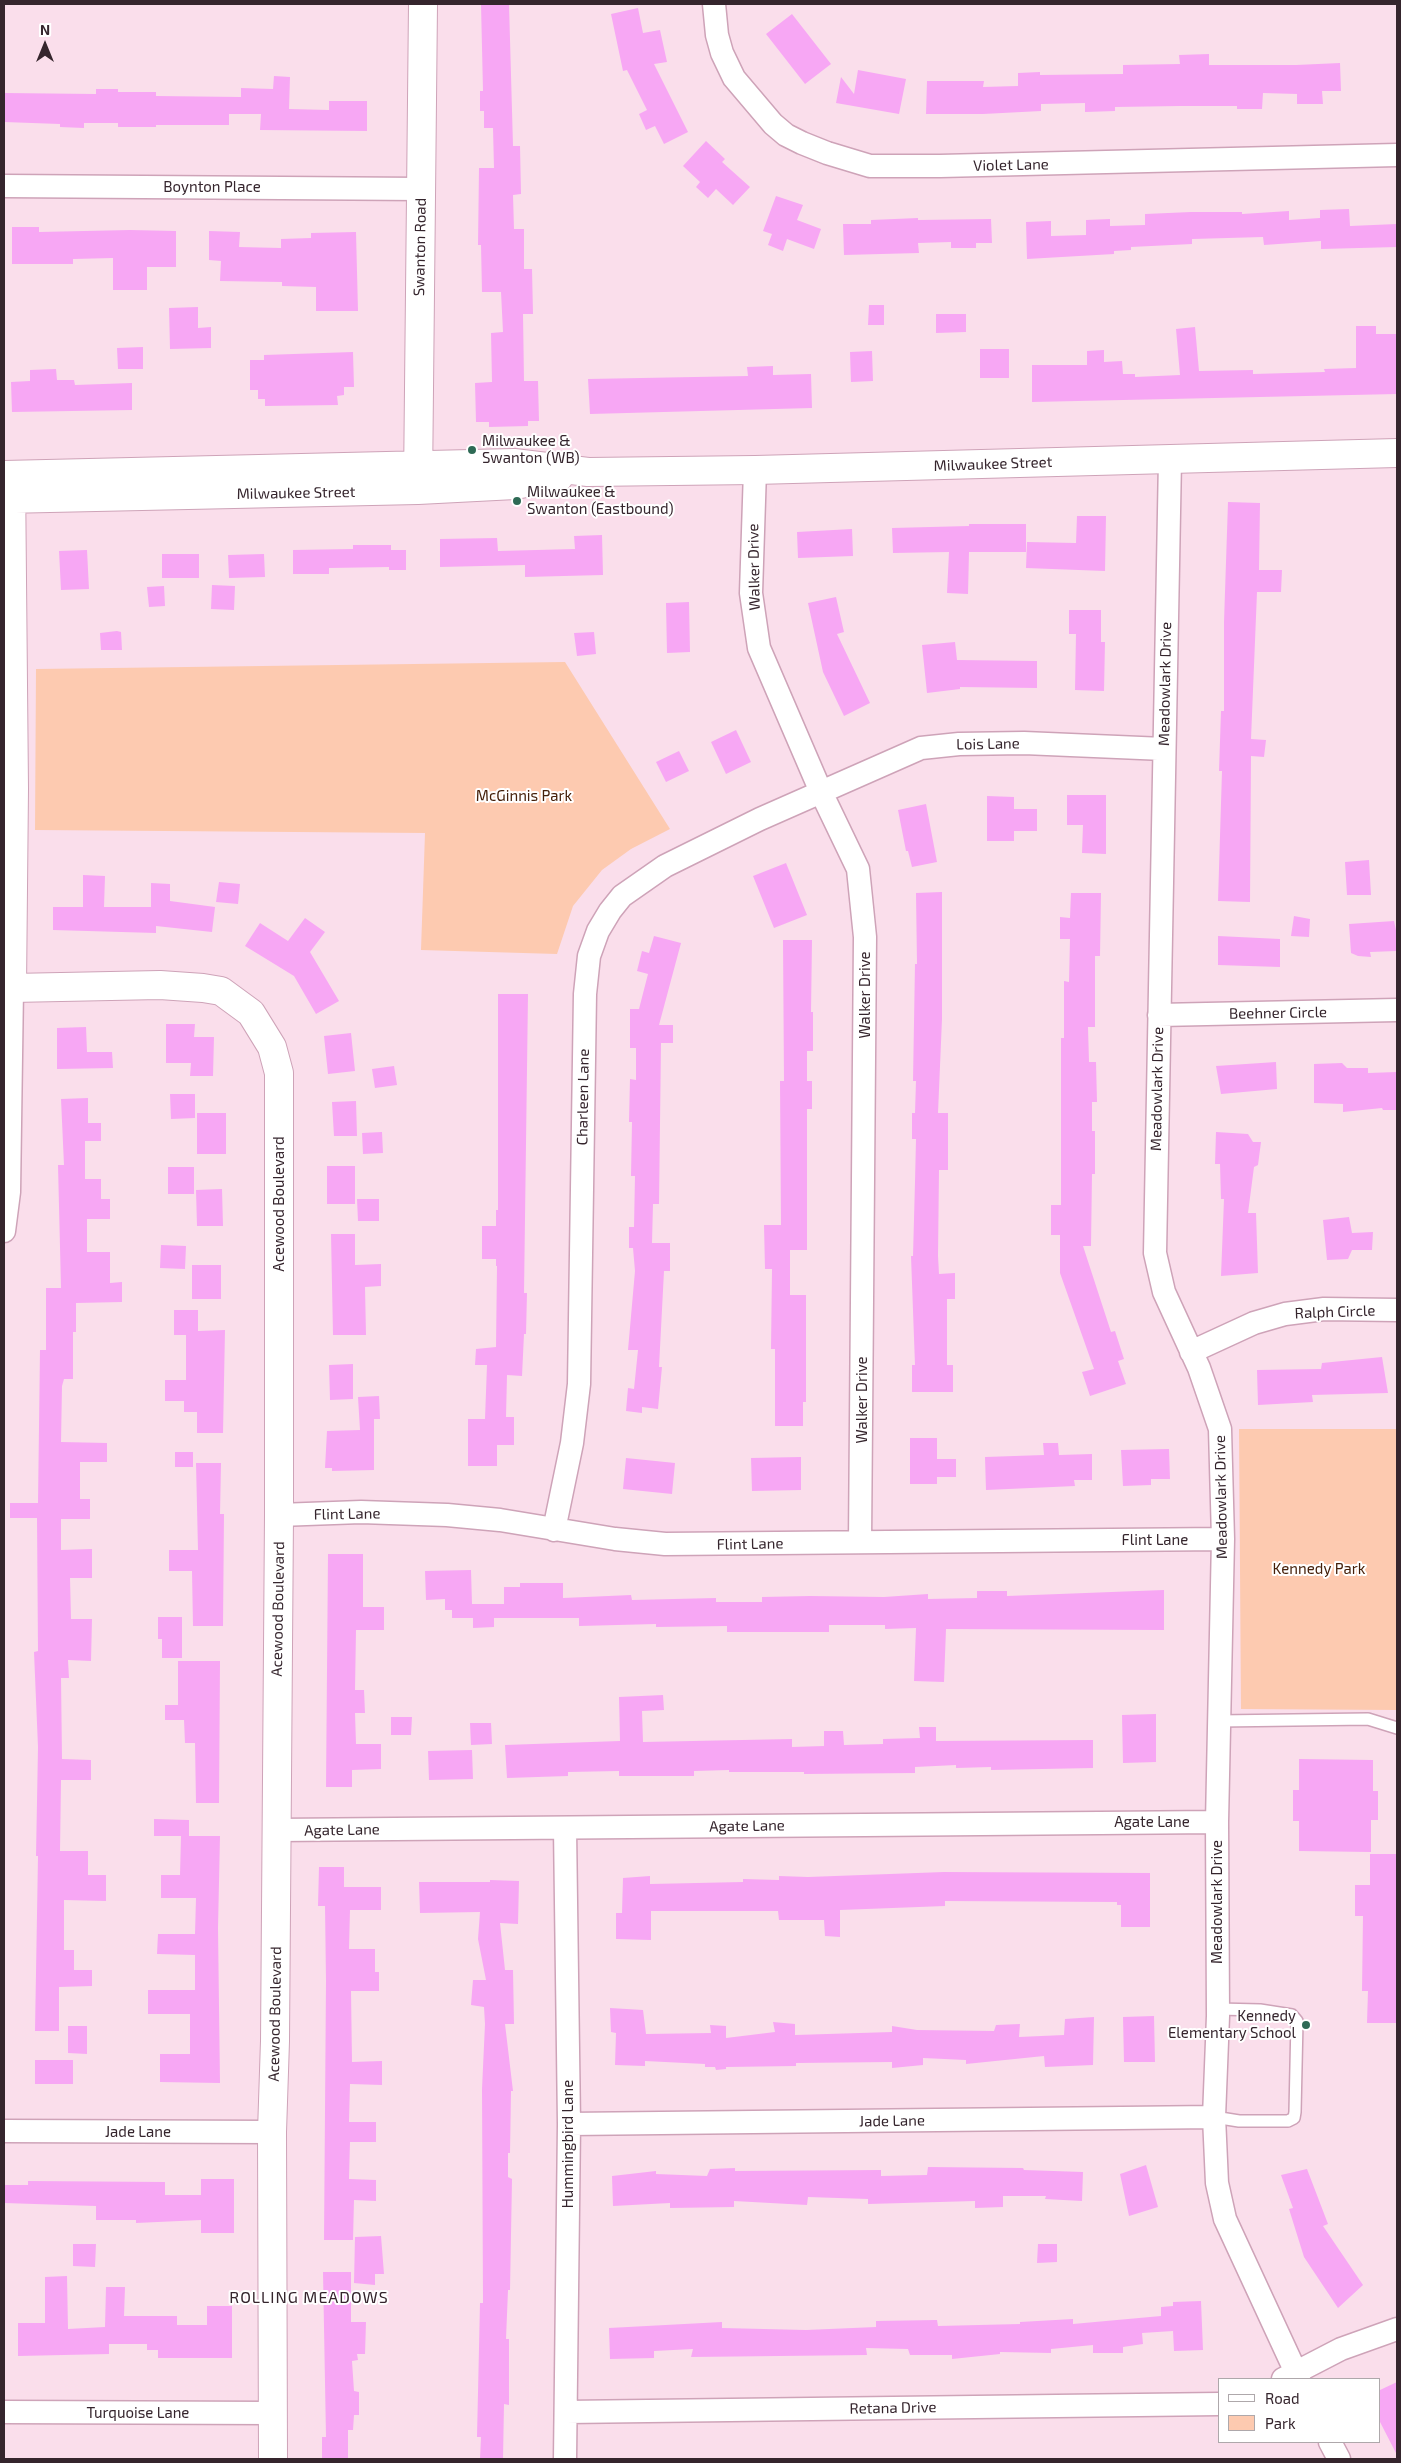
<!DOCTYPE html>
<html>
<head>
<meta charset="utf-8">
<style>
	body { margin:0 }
	#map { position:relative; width:1401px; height:2463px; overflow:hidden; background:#fadeeb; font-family:"Exo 2",sans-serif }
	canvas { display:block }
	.frame { position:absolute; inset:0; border:5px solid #35252d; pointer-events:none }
	.legend { position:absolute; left:1218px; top:2378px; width:162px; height:65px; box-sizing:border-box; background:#fff; border:1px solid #aea8ab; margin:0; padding:6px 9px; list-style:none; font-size:15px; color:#35252d }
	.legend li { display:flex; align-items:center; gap:10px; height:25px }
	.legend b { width:25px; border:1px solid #aea8ab }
	.north { position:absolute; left:20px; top:20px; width:50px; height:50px; -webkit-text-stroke:4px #fff; paint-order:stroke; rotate:0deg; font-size:14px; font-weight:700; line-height:20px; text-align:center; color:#35252d }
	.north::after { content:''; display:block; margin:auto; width:18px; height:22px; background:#35252d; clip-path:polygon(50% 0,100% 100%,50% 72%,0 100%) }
</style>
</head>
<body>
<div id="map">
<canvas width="1401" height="2463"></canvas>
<div class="frame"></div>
<ul class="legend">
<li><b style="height:6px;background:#fff"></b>Road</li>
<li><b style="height:14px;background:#fdcab0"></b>Park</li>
</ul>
<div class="north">N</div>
</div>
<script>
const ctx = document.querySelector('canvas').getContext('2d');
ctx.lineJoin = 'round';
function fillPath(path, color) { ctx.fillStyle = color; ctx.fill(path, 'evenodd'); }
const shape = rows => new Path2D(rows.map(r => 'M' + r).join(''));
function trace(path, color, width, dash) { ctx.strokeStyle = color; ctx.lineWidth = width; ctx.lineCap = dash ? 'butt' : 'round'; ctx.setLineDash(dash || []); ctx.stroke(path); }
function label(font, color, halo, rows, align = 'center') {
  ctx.font = font + ' "Exo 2",sans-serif'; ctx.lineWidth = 4; ctx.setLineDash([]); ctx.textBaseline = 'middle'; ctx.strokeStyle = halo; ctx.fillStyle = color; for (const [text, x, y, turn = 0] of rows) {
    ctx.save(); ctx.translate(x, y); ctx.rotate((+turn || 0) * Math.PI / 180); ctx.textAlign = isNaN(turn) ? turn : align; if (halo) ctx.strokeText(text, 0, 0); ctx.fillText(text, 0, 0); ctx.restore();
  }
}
const green = shape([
	[565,662,670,829,631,849,602,870,573,906,557,954,421,950,425,833,35,830,36,669],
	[1239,1429,1397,1429,1397,1710,1241,1709]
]);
const building = shape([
	[481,4,509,4,513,146,520,146,521,194,513,195,514,229,524,229,524,269,532,269,533,314,523,314,524,381,538,381,539,421,528,421,528,426,489,427,489,422,476,422,475,383,492,382,491,333,503,332,501,292,482,292,481,245,478,245,479,168,494,168,493,128,484,128,484,111,480,111,480,91,483,91],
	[638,8,643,33,660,30,667,62,654,64,688,132,664,144,655,126,646,130,639,114,647,110,627,70,623,71,611,14],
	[792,14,831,64,805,84,766,34],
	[1209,54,1209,65,1296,65,1340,63,1341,91,1322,91,1323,104,1297,104,1297,94,1263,93,1262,109,1237,109,1237,106,1180,106,1115,107,1115,111,1085,112,1085,103,1041,104,1041,111,983,114,926,114,927,81,984,81,983,87,1018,86,1018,73,1040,72,1040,75,1123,74,1123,65,1180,64,1179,55],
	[858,70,906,79,899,114,836,103,841,77,854,94],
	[274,76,290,77,289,109,329,110,329,101,367,101,367,131,260,130,261,114,229,114,229,125,156,125,156,127,118,127,118,123,84,123,84,128,60,127,60,124,4,122,4,93,96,94,96,89,118,89,118,92,156,92,156,96,241,97,241,88,273,89],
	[706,141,725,159,722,162,750,187,733,205,716,189,708,198,696,187,700,182,683,166],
	[776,196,803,205,797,220,821,229,814,249,787,239,783,251,768,245,772,234,763,231],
	[1349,209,1350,226,1397,224,1397,247,1321,249,1321,241,1264,245,1263,237,1192,239,1192,244,1131,247,1131,250,1114,251,1114,254,1027,259,1026,222,1051,221,1051,236,1086,235,1086,220,1110,219,1110,226,1145,225,1145,214,1191,212,1242,212,1242,214,1289,211,1289,220,1320,218,1320,210],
	[918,218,918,220,991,219,992,243,976,243,976,248,951,248,951,242,918,243,919,253,844,255,843,224,871,224,871,220],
	[12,227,39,227,39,232,130,230,176,231,176,267,147,267,147,290,113,290,113,258,73,259,73,264,12,264],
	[209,231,240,232,239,247,281,248,281,239,311,238,311,233,356,232,358,311,316,311,316,287,282,286,282,282,220,281,221,261,209,260],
	[869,305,884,305,884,325,868,325],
	[198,307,198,328,211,327,211,348,170,349,169,308],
	[936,314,966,314,966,332,936,333],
	[1356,326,1376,326,1376,334,1397,334,1397,394,1032,402,1032,365,1087,365,1087,351,1104,350,1104,362,1122,361,1123,374,1135,374,1135,377,1180,375,1176,329,1195,327,1199,371,1253,370,1253,374,1325,372,1324,369,1356,368],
	[143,347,143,369,118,369,117,348],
	[980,349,1009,349,1009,378,980,378],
	[872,351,873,381,851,382,850,352],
	[353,352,354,387,344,387,344,395,337,396,338,405,265,406,265,399,258,399,258,390,250,390,250,360,264,360,264,355],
	[773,366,773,375,811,374,812,408,590,414,588,379,748,376,747,367],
	[56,369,57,380,74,380,75,385,132,383,132,410,12,412,11,382,30,381,30,370],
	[1228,502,1260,503,1259,570,1282,570,1281,592,1257,592,1251,739,1266,740,1264,757,1251,756,1250,902,1218,901,1222,771,1219,771,1221,711,1224,711,1224,622],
	[1077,516,1106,516,1105,571,1026,568,1027,542,1076,543],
	[969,524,1026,524,1026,552,969,552,968,594,947,593,949,552,893,553,892,528,969,526],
	[852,529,853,556,798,558,797,532],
	[602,535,603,575,525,577,525,565,440,567,440,539,497,538,498,551,575,549,574,536],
	[353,545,391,545,391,550,406,550,406,570,389,570,389,567,329,568,329,574,293,574,293,550,353,549],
	[87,550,89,589,61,590,59,551],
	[162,554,199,554,199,578,162,578],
	[264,554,265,577,229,578,228,555],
	[212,585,235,586,234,610,211,609],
	[164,586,165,606,149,607,147,587],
	[836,597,844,632,837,634,870,703,844,716,823,672,808,603],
	[689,602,690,652,667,653,666,603],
	[1069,610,1101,610,1101,642,1105,642,1104,691,1075,690,1076,634,1069,634],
	[117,631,121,632,122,650,101,650,100,633],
	[594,632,596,654,577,656,574,633],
	[955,642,957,660,1037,661,1037,688,960,687,960,689,927,693,922,645],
	[736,730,751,762,726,774,711,742],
	[679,751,689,771,666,782,656,762],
	[1067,795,1106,795,1106,854,1082,853,1083,825,1067,825],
	[987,796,1014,797,1014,809,1037,809,1037,831,1014,831,1014,841,987,841],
	[926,804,937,862,912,867,908,851,906,851,898,810],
	[1369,860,1371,895,1347,895,1345,862],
	[786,863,807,915,774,928,753,876],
	[83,875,105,876,104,907,151,907,151,883,170,884,170,901,215,907,212,932,156,926,156,933,53,930,53,907,83,907],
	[219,882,240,884,238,904,216,902],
	[942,892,942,1019,938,1113,948,1113,948,1170,939,1170,938,1256,939,1274,955,1273,955,1299,947,1299,947,1365,953,1365,953,1392,912,1392,912,1365,915,1365,911,1256,913,1256,915,1182,916,1139,912,1139,912,1113,915,1113,916,1081,913,1081,915,964,917,964,916,893],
	[1071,893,1101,893,1100,956,1095,956,1095,1027,1088,1027,1089,1062,1096,1062,1097,1102,1092,1102,1092,1131,1095,1131,1095,1174,1092,1174,1091,1246,1083,1246,1111,1332,1115,1331,1124,1359,1118,1361,1126,1384,1090,1396,1082,1372,1094,1369,1060,1273,1060,1235,1051,1235,1051,1205,1061,1205,1061,1038,1064,1038,1064,981,1069,982,1070,939,1060,939,1060,917,1070,918],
	[1294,916,1310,919,1309,937,1291,936],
	[305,918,325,932,310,952,339,1001,316,1014,294,976,245,946,260,923,288,941],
	[1394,921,1397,935,1396,951,1370,952,1371,957,1358,956,1351,953,1349,924],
	[654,936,681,943,659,1025,673,1025,673,1043,661,1043,659,1204,653,1204,652,1243,670,1243,670,1271,664,1271,659,1367,662,1367,658,1409,642,1407,642,1413,626,1411,628,1388,634,1389,638,1350,628,1350,635,1271,633,1248,629,1248,629,1227,634,1227,635,1176,631,1176,632,1122,629,1122,630,1079,636,1080,636,1048,630,1048,630,1009,639,1009,648,974,637,971,642,951,649,953],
	[1218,936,1280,939,1280,967,1218,965],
	[783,940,812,940,811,1012,813,1012,813,1051,807,1051,807,1081,812,1081,812,1109,807,1109,807,1250,790,1250,790,1295,806,1295,806,1402,803,1402,803,1426,775,1426,775,1349,771,1349,772,1269,765,1269,764,1225,781,1225,780,1081,784,1081],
	[498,994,528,994,524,1293,527,1293,526,1334,524,1334,522,1376,507,1375,506,1417,514,1417,514,1445,497,1445,497,1466,468,1466,468,1419,485,1419,487,1365,475,1365,476,1349,496,1347,497,1266,496,1266,496,1259,482,1259,482,1226,496,1226,496,1210,498,1210],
	[166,1024,195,1024,194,1037,214,1037,213,1076,190,1076,191,1063,166,1063],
	[86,1027,87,1052,112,1052,113,1068,57,1069,57,1028],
	[351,1033,355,1071,328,1074,324,1036],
	[1276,1062,1277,1089,1221,1094,1216,1066],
	[1342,1063,1347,1068,1368,1068,1368,1073,1397,1072,1397,1110,1383,1110,1382,1108,1343,1112,1343,1104,1314,1103,1314,1064],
	[394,1066,397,1085,375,1088,372,1069],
	[170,1094,195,1094,195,1118,171,1119],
	[88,1098,88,1123,101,1123,101,1141,85,1141,85,1179,101,1179,101,1199,110,1199,110,1219,87,1219,87,1252,110,1252,110,1283,122,1282,122,1302,76,1303,76,1332,73,1332,73,1379,64,1379,62,1386,61,1442,107,1443,107,1462,80,1462,80,1499,90,1499,90,1519,61,1519,61,1550,92,1549,92,1578,70,1578,71,1619,92,1619,91,1661,68,1660,69,1678,61,1678,62,1759,91,1760,91,1780,61,1780,60,1851,88,1851,88,1875,106,1875,106,1901,64,1900,64,1950,74,1950,74,1970,92,1970,92,1986,59,1987,59,2031,35,2031,38,1856,36,1856,38,1747,34,1652,38,1651,37,1518,10,1518,10,1503,38,1503,40,1350,46,1350,46,1288,61,1288,58,1165,64,1165,61,1099],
	[356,1101,357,1136,334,1136,332,1102],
	[197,1113,226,1113,226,1154,197,1154],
	[382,1132,383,1153,363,1154,362,1133],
	[1216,1132,1248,1134,1253,1142,1261,1142,1258,1165,1254,1167,1248,1213,1256,1213,1258,1273,1221,1276,1224,1199,1221,1199,1220,1164,1215,1164],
	[327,1166,355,1166,355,1204,327,1204],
	[168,1167,194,1167,194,1194,168,1194],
	[222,1189,223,1226,197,1226,196,1190],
	[357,1199,379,1199,379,1221,358,1221],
	[1349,1217,1352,1233,1373,1232,1372,1250,1352,1250,1348,1259,1327,1260,1323,1220],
	[331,1234,355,1234,355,1265,381,1264,381,1286,365,1287,366,1335,333,1335],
	[161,1245,186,1246,185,1269,160,1268],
	[192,1265,221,1265,221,1299,192,1299],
	[174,1310,198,1310,198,1331,225,1330,223,1433,197,1433,197,1412,184,1412,184,1401,165,1401,165,1380,186,1380,186,1335,174,1335],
	[1382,1357,1388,1393,1312,1395,1313,1402,1258,1405,1257,1370,1321,1369,1322,1363],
	[353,1364,353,1399,330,1400,329,1365],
	[379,1396,380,1419,374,1419,374,1470,332,1471,332,1468,325,1468,327,1431,360,1430,358,1397],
	[910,1438,937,1438,937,1459,956,1459,956,1477,937,1477,937,1484,910,1484],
	[1043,1443,1058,1443,1059,1455,1092,1454,1092,1480,1074,1480,1075,1486,986,1490,985,1457,1044,1455],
	[1169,1449,1170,1479,1151,1479,1151,1485,1123,1486,1121,1450],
	[175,1452,193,1452,193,1467,175,1467],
	[801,1457,801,1490,752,1491,751,1458],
	[626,1458,675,1463,672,1494,623,1489],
	[196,1463,221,1463,220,1514,224,1514,223,1626,193,1626,192,1571,169,1571,169,1550,198,1550],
	[328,1554,363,1554,363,1607,384,1607,384,1630,356,1630,355,1690,364,1690,365,1713,355,1713,356,1744,381,1744,381,1769,352,1770,352,1787,326,1787],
	[471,1570,472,1604,504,1604,504,1587,520,1587,520,1583,563,1583,563,1598,631,1595,632,1600,716,1598,716,1602,762,1602,762,1597,810,1596,884,1597,928,1594,928,1599,977,1598,977,1591,1007,1591,1007,1596,1164,1590,1164,1630,946,1629,944,1682,914,1681,916,1628,885,1629,885,1625,829,1625,829,1632,727,1632,727,1626,656,1627,656,1624,579,1626,579,1618,494,1618,494,1627,473,1628,473,1618,452,1618,452,1610,445,1610,445,1599,426,1600,425,1571],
	[158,1617,182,1617,182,1658,162,1658,162,1639,158,1639],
	[178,1661,220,1661,219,1803,196,1803,195,1743,185,1743,184,1720,165,1720,165,1705,178,1705],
	[663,1695,664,1710,642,1711,643,1742,792,1739,792,1747,824,1746,824,1731,843,1731,844,1745,883,1744,883,1739,920,1738,919,1727,936,1727,936,1741,1093,1740,1093,1768,991,1770,991,1767,956,1768,956,1765,915,1767,915,1773,804,1774,804,1772,729,1772,729,1770,694,1771,694,1776,619,1776,619,1771,568,1772,568,1776,507,1778,505,1745,620,1741,619,1697],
	[1156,1714,1156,1762,1123,1763,1122,1715],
	[391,1717,412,1717,411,1735,391,1735],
	[470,1723,491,1723,492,1744,471,1745],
	[472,1750,473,1779,429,1780,428,1751],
	[1299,1759,1373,1760,1373,1791,1378,1791,1378,1820,1371,1820,1371,1852,1299,1851,1299,1821,1293,1821,1293,1790,1299,1790],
	[154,1819,189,1820,189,1836,220,1836,218,1928,220,2083,160,2082,160,2054,190,2054,190,2014,148,2014,148,1990,195,1990,195,1955,157,1954,158,1934,195,1934,196,1898,161,1898,161,1875,180,1875,181,1836,154,1836],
	[1370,1854,1397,1854,1397,2023,1367,2023,1368,1991,1362,1991,1363,1916,1355,1916,1355,1885,1370,1885],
	[319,1867,344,1867,344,1887,381,1887,381,1910,350,1910,349,1949,375,1949,375,1972,379,1972,379,1991,351,1991,352,2062,382,2061,382,2085,350,2084,349,2122,376,2122,376,2142,350,2142,349,2179,376,2180,376,2201,354,2200,353,2240,324,2240,326,1981,325,1906,318,1906],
	[944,1872,1150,1873,1150,1927,1121,1927,1121,1905,1117,1905,1117,1902,945,1901,945,1906,840,1910,840,1937,825,1936,824,1920,779,1920,778,1911,651,1911,651,1940,616,1939,616,1913,622,1913,623,1878,650,1876,650,1884,743,1882,743,1879,779,1880,779,1876,808,1877],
	[490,1880,519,1881,518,1924,500,1923,505,1970,513,1970,514,2024,505,2024,513,2091,511,2091,510,2153,508,2153,508,2177,512,2179,510,2290,508,2290,506,2339,509,2339,509,2405,504,2404,503,2459,480,2459,481,2437,477,2437,480,2303,483,2303,482,2089,485,2024,484,2007,471,2005,473,1980,486,1980,478,1939,480,1912,420,1913,419,1882,490,1882],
	[610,2008,643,2010,646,2034,711,2033,710,2025,726,2026,726,2038,775,2032,773,2022,795,2024,795,2035,892,2032,892,2026,917,2030,994,2031,996,2025,1020,2024,1019,2037,1064,2035,1065,2019,1094,2017,1093,2065,1045,2067,1044,2056,966,2064,966,2060,923,2058,923,2065,892,2068,892,2062,796,2063,796,2066,726,2067,726,2069,716,2070,715,2067,705,2067,705,2064,645,2061,645,2066,615,2065,616,2033,611,2032],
	[1154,2016,1155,2062,1124,2062,1123,2017],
	[68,2026,87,2026,87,2054,68,2053],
	[35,2060,73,2060,73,2084,35,2084],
	[1146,2165,1158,2207,1129,2216,1120,2174],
	[928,2167,1023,2168,1024,2170,1083,2172,1082,2201,1045,2199,1046,2196,1003,2196,1003,2207,975,2208,975,2201,868,2204,868,2199,808,2197,807,2205,734,2201,734,2207,670,2208,670,2203,613,2206,612,2176,656,2171,656,2174,707,2176,710,2169,735,2168,735,2171,881,2170,881,2176,927,2175],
	[1307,2169,1328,2224,1323,2226,1363,2285,1338,2308,1304,2257,1289,2209,1293,2208,1281,2175],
	[201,2179,234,2179,234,2233,201,2233,201,2220,136,2223,136,2220,96,2220,96,2206,4,2203,4,2185,28,2185,28,2181,165,2182,165,2195,201,2195],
	[381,2236,384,2274,375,2274,375,2285,354,2283,355,2237],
	[73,2244,96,2244,95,2267,73,2266],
	[1038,2244,1057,2244,1057,2262,1037,2263],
	[323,2272,351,2272,351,2322,366,2322,365,2354,357,2354,358,2360,352,2361,354,2391,359,2392,359,2415,354,2415,353,2430,348,2430,348,2459,322,2459,322,2437,326,2437],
	[67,2276,68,2329,105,2327,106,2287,125,2287,124,2316,177,2316,177,2325,207,2325,207,2306,232,2306,232,2358,158,2358,158,2350,147,2350,147,2344,109,2344,109,2354,18,2356,18,2323,45,2323,45,2277],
	[1201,2301,1203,2350,1174,2351,1173,2331,1142,2333,1143,2344,1123,2347,1123,2353,1093,2353,1093,2345,1051,2349,1051,2353,1000,2352,1000,2354,952,2359,952,2355,910,2355,908,2349,866,2348,867,2355,691,2357,693,2349,654,2351,654,2358,610,2359,609,2328,722,2322,722,2328,806,2330,876,2327,876,2321,937,2320,938,2326,1020,2324,1020,2322,1073,2319,1073,2324,1161,2316,1161,2307,1173,2306,1173,2302],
	[1397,2382,1397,2455,1380,2422,1380,2390]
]);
const service = shape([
	[1219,1721,1368,1719,1397,1728],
	[1214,2117,1239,2121,1288,2121,1294,2118,1295,2112,1297,2021,1292,2015,1260,2010,1218,2009]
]);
const minor = shape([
	[714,4,717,35,722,53,734,78,773,124,786,135,802,143,827,153,870,166,940,166,1397,155],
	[4,186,421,189],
	[1170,459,1155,1253,1164,1292,1199,1368,1220,1429,1223,1539,1217,1822,1218,2016,1214,2117,1217,2183,1225,2219,1299,2379],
	[755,470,751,593,759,648,821,792,858,869,865,937,860,1542],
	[1159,1015,1397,1010],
	[4,1231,9,1192,12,988],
	[1191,1352,1254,1323,1285,1314,1324,1309,1397,1310],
	[279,1515,361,1512,447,1515,500,1520,615,1539,665,1544,1223,1539],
	[554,1530,572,1443,579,1384,585,994,589,956,598,931,610,911,622,896,665,866,760,819,921,748,959,744,1024,743,1164,749],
	[277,1830,1217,1822],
	[569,2124,1214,2117],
	[4,2131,272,2132],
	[1283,2379,1341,2349,1397,2329],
	[4,2412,272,2413],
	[566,2412,1220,2404],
	[1330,2442,1339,2459],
	[565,2459,569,2124,565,1828]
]);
const tertiary = shape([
	[4,475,514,463,588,472,755,470,1397,453],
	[11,475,14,789,12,988,160,985,203,988,221,991,251,1013,272,1047,279,1073,279,1515,275,2041,272,2132,273,2459],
	[418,484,423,4],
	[4,499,418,490,515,485,559,477]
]);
const markers = [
	[472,450,5,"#2e6a55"],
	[517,501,5,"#2e6a55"],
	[1306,2025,5,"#2e6a55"]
];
const streetNames = [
	["Violet Lane",1011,165,-1],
	["Boynton Place",212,187],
	["Swanton Road",420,247,-89],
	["Milwaukee Street",993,464,-2],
	["Milwaukee Street",296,493,-1],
	["Walker Drive",754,567,-91],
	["Meadowlark Drive",1165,684,-89],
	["Lois Lane",988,744,-1],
	["Walker Drive",865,995,-90],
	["Beehner Circle",1278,1013,-1],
	["Meadowlark Drive",1157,1089,-89],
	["Charleen Lane",583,1097,-89],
	["Acewood Boulevard",279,1204,-90],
	["Ralph Circle",1335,1312,-2],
	["Walker Drive",862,1400,-90],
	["Meadowlark Drive",1221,1497,-91],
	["Flint Lane",347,1514,-1],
	["Flint Lane",1155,1540],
	["Flint Lane",750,1544,-1],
	["Acewood Boulevard",278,1609,-89],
	["Agate Lane",1152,1822],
	["Agate Lane",747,1826,-1],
	["Agate Lane",342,1830,-1],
	["Meadowlark Drive",1217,1902,-90],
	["Acewood Boulevard",275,2014,-89],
	["Jade Lane",892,2121,-1],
	["Jade Lane",138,2132],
	["Hummingbird Lane",568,2144,-90],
	["Retana Drive",893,2408,-1],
	["Turquoise Lane",138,2413]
];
const poiNames = [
	["Milwaukee &",482,441],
	["Swanton (WB)",482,458],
	["Milwaukee &",527,492],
	["Swanton (Eastbound)",527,509],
	["Kennedy",1296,2016,"right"],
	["Elementary School",1296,2033,"right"]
];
const parkNames = [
	["McGinnis Park",524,796],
	["Kennedy Park",1319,1569]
];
const neighbourhoodNames = [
	["ROLLING MEADOWS",309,2298]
];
fillPath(green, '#fdcab0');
fillPath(building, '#f7a7f4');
trace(service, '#cea3b8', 14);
trace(minor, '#cea3b8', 25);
trace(tertiary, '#cea3b8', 30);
trace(service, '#fff', 11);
trace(minor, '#fff', 22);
trace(tertiary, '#fff', 28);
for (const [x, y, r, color] of markers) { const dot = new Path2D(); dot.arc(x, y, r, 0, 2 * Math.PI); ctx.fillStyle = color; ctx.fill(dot); trace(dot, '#fff', 2); }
label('15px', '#35252d', '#fff', streetNames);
label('15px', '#35252d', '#fff', poiNames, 'left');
label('15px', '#45200a', '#fff', parkNames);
ctx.letterSpacing = '1px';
label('16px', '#35252d', '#fff', neighbourhoodNames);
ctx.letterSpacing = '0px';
</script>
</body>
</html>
